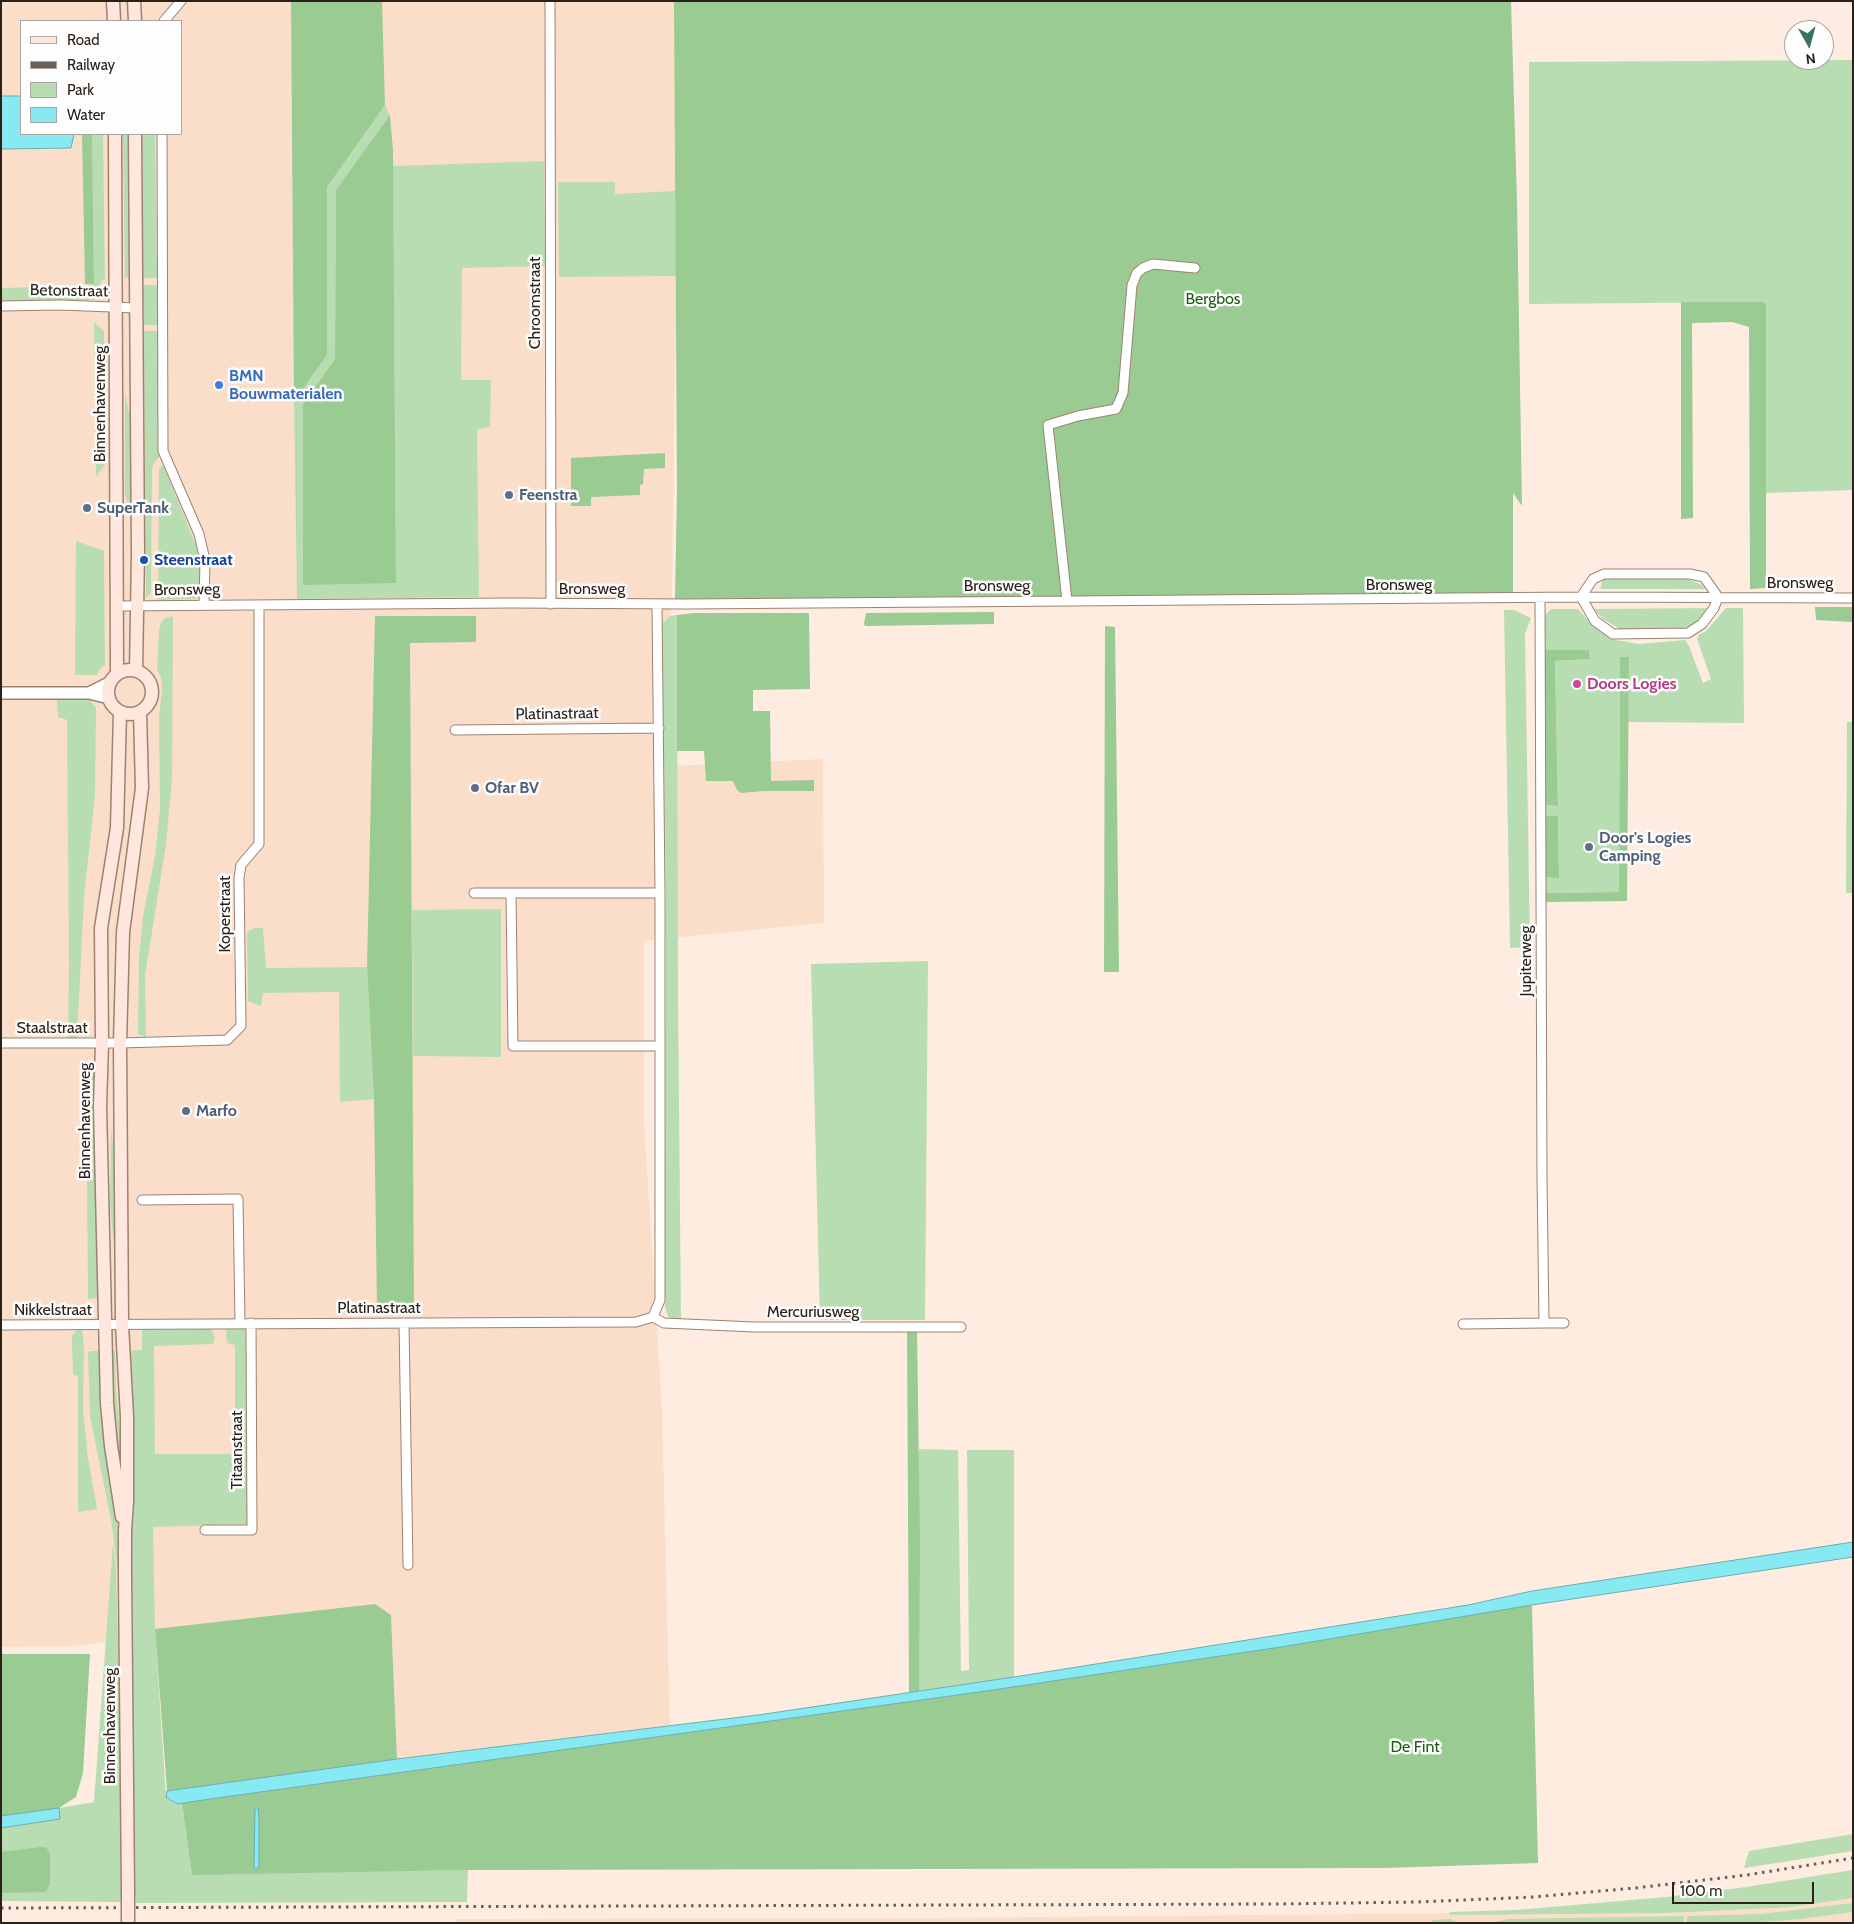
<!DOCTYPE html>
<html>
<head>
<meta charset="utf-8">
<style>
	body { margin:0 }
	#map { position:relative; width:1854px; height:1924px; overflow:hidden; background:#feece0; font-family:Cabin,sans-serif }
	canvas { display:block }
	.frame { position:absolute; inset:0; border:2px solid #2b2119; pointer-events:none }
	.legend { position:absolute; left:20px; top:20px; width:162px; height:115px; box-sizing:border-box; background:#fdfdfd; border:1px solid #a9a5a2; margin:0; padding:6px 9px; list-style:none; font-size:15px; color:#2b2119 }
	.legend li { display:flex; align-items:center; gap:10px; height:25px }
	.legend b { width:25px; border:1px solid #a9a5a2 }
	.north { position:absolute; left:1784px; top:20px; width:50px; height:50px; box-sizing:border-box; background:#fdfdfd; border:1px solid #a9a5a2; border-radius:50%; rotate:173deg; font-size:14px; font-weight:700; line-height:20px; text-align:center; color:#2b2119 }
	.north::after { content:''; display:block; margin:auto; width:18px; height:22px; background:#37735e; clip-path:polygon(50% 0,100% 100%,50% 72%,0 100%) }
	.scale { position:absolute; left:1672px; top:1882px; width:142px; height:22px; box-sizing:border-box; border:2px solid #2b2119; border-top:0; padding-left:6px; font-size:15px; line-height:18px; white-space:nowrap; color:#2b2119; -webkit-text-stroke:4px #fdfdfd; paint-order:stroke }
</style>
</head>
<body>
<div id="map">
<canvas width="1854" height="1924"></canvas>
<div class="frame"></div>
<ul class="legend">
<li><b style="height:6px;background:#ffe7dd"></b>Road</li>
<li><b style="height:6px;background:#6c5f56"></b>Railway</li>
<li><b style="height:14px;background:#b8ddb2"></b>Park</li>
<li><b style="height:14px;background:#87e9f2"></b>Water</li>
</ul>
<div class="north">N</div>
<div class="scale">100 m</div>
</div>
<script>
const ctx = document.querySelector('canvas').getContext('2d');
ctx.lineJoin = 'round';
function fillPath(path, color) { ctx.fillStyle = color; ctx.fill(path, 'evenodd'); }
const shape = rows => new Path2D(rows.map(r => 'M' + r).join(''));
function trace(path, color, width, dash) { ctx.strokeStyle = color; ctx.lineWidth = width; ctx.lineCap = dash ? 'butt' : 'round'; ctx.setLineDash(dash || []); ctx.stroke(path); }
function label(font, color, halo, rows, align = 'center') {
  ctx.font = font + ' Cabin,sans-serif'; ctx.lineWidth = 5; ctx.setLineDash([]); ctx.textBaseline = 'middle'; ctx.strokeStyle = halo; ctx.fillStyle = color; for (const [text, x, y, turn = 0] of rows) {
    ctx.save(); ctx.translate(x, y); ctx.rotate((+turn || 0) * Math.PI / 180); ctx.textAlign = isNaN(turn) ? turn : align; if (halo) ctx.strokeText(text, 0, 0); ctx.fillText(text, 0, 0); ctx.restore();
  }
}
const built = shape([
	[1,1,679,1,680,64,669,766,823,759,824,923,644,941,644,1120,662,1410,670,1725,397,1759,391,1615,375,1604,75,1646,1,1647,1,149,70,148,68,134,181,134,181,21,21,21,21,103,1,102],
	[1853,1894,1853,1923,456,1923,456,1919,932,1918,1677,1911]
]);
const green = shape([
	[1853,60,1853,490,1766,493,1766,304,1764,302,1529,304,1529,62],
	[385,105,390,115,336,190,335,359,303,404,396,583,393,166,544,161,545,266,462,268,461,380,491,380,490,427,477,429,479,597,297,599,294,401,327,355,327,187],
	[92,134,103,134,105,279,101,281,95,300,1,302,1,288,84,286,94,284],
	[123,134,131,134,133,278,125,278],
	[142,134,155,134,157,278,143,278],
	[558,182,615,182,615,194,675,191,676,276,559,277],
	[143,285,158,285,158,325,144,325],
	[94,322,104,331,105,465,96,477],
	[144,331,158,331,159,457,153,465,152,471,151,592,146,598],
	[125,392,133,435,132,516,125,494],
	[163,465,196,545,200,564,200,585,197,597,194,599,159,600,158,598,159,469],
	[76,541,104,551,105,666,101,667,97,675,75,675],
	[1685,578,1702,585,1705,589,1600,589,1603,579],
	[1711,608,1698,622,1681,629,1639,632,1620,629,1603,619,1594,609],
	[1726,608,1743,608,1744,723,1628,722,1629,657,1620,657,1619,892,1546,893,1545,877,1559,877,1558,816,1545,816,1545,805,1558,806,1555,661,1590,659,1589,650,1543,650,1544,616,1551,609,1578,609,1595,628,1616,640,1639,644,1685,640,1689,646,1703,683,1711,679,1697,639,1699,634,1705,632],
	[1504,610,1514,610,1531,618,1525,634,1530,947,1510,948],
	[677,615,678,997,681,1320,668,1317,665,1306,666,888,662,624,670,616],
	[173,616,172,779,166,845,145,975,146,1037,138,1034,139,958,143,916,155,856,160,809,159,717,162,689,161,678,157,669,159,631,161,623,165,618],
	[89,699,96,708,95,796,84,897,77,1039,68,1039,69,964,67,720,58,717,57,700],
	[1847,722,1853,722,1853,893,1846,893],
	[501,909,501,1057,413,1056,412,910],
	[255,928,263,928,266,968,367,967,374,1099,340,1102,339,992,263,993,261,1006,248,1001,247,932],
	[928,961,925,1320,820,1320,811,964],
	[86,1067,95,1067,100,1298,88,1299],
	[111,1128,116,1171,115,1257,110,1205],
	[211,1329,215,1338,213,1344,154,1346,155,1454,235,1454,235,1345,227,1343,226,1334,227,1329,248,1329,248,1524,153,1527,155,1629,166,1797,176,1804,182,1803,192,1874,468,1870,467,1902,136,1903,135,1892,134,1892,131,1440,127,1351,142,1350,142,1330],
	[77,1330,82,1330,84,1349,83,1411,88,1458,97,1509,78,1512,78,1376,73,1375,72,1345,72,1336],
	[109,1350,115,1350,116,1390,125,1483,115,1456],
	[90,1351,99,1351,100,1388,118,1531,119,1582,111,1519,90,1416,88,1353],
	[919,1449,958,1450,961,1671,969,1670,967,1450,1014,1450,1014,1677,919,1691],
	[113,1543,116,1569,122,1795,121,1902,1,1901,1,1828,60,1819,59,1808,94,1802],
	[1853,1834,1853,1851,1744,1868,1749,1851],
	[1853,1870,1853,1898,1791,1907,1667,1913,1450,1915,1450,1912,1516,1910,1666,1897,1746,1887],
	[1853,1903,1853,1912,1800,1919,1761,1922,1687,1923,1687,1916,1761,1914],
	[1684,1916,1684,1923,1432,1923,1432,1920,1450,1919,1457,1922,1488,1923,1508,1919]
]);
const forest = shape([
	[291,1,382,1,385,105,327,187,327,355,294,401],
	[674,1,1511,1,1517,201,1522,506,1513,493,1513,599,1105,596,675,599,677,491],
	[390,115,393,150,396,583,303,585,303,404,335,359,336,190],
	[82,134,92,134,94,284,85,284],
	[1681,302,1764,302,1766,304,1766,588,1750,589,1749,327,1732,322,1692,323,1693,518,1681,519],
	[665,453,665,468,644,469,643,484,640,485,640,495,591,497,591,506,571,506,571,458],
	[1815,607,1853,607,1853,622,1816,620],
	[994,612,994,624,865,626,864,624,866,613],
	[694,613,809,613,810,689,753,690,753,711,770,711,771,781,814,780,814,791,764,791,741,793,737,790,733,781,706,781,704,751,677,751,677,615],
	[375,616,476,616,476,642,410,643,414,1308,377,1308,374,1099,367,967],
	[1105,626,1115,627,1119,972,1104,972],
	[1543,650,1589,650,1590,659,1555,661,1558,806,1545,805],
	[1620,657,1629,657,1627,901,1546,902,1546,893,1619,892],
	[1545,816,1558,816,1559,878,1545,877],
	[907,1330,917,1330,920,1540,919,1691,909,1693],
	[375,1604,391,1615,397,1759,167,1791,155,1629],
	[1532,1605,1538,1863,1384,1868,468,1870,192,1875,182,1803,979,1692,1281,1647],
	[1,1654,90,1654,83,1773,76,1797,59,1808,1,1816],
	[41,1847,46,1847,50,1854,50,1884,46,1892,1,1893,1,1852]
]);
const water = shape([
	[1,96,21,96,21,134,74,134,71,148,1,149,1,96],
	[1853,1542,1853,1557,1532,1605,1281,1647,979,1692,210,1799,177,1804,166,1797,167,1791,397,1759,758,1715,1014,1677,1468,1605,1532,1591,1853,1542],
	[59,1808,60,1819,1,1828,1,1816,59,1808],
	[255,1808,258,1808,259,1818,259,1866,257,1869,255,1869,254,1866,255,1808]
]);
const minor = shape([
	[550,1,551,604],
	[164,21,181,1],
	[162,134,163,451,199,534,205,560,204,605],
	[1,306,61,305,136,308],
	[1604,574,1690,574,1704,577,1718,597,1714,608,1702,624,1688,633,1613,634,1595,621,1581,597,1593,579,1604,574],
	[1067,601,1048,425,1078,416,1116,409,1123,393,1132,285,1137,273,1143,268,1153,264,1195,268],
	[117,606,512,603,686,604,1581,597,1853,598],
	[455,730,659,728],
	[474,893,660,893],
	[511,893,513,1046,660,1046],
	[1,1043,120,1043,227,1040,241,1026,239,878,241,865,259,844,259,605],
	[142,1200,238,1199,240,1323],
	[653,1317,664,1323,754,1327,961,1327],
	[404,1323,408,1565],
	[1544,1323,1564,1323],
	[1463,1324,1544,1323,1542,1177,1540,599],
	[1,1325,636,1322,653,1317,660,1300,660,893,657,604],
	[205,1530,252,1530,251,1323]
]);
const tertiary = shape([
	[1,693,89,693,109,698],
	[89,693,109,683]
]);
const secondary = shape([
	[113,1,114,21],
	[134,1,135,21],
	[115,134,117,673],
	[135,134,138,553,136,671],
	'108 692a22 22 0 1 1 44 0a22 22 0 1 1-44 0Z',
	[120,712,117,828,101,928,102,1043,100,1106,107,1403,111,1446,122,1517],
	[128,1891,125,1576,125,1530,127,1502,127,1417,122,1325,120,1043,123,932,142,788,140,712]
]);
const rail = shape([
	[1,1908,1277,1904,1417,1902,1533,1897,1635,1888,1747,1875,1853,1858]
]);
const secondaryBridge = shape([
	[128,1923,128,1891]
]);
const markers = [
	[219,385,5,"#3f7fe0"],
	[509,495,5,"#5c6f8a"],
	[87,508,5,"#5c6f8a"],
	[144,560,5,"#1a4fb4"],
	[1577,684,5,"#d1479c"],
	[475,788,5,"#5c6f8a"],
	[1589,847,5,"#5c6f8a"],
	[186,1111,5,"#5c6f8a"]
];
const streetNames = [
	["Betonstraat",69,291,1],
	["Chroomstraat",535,303,-90],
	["Binnenhavenweg",100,404,-90],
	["Bronsweg",1800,583],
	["Bronsweg",1399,585],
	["Bronsweg",997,586],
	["Bronsweg",592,589],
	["Bronsweg",187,590,-1],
	["Platinastraat",557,714,-1],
	["Koperstraat",225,914,-90],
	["Jupiterweg",1526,961,-90],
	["Staalstraat",52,1028],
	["Binnenhavenweg",85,1121,-90],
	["Platinastraat",379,1308],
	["Nikkelstraat",53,1310],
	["Mercuriusweg",813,1312],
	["Titaanstraat",237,1450,-90],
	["Binnenhavenweg",110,1726,-90]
];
const parkNames = [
	["Bergbos",1213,299],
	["De Fint",1415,1747]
];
const shopNames = [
	["BMN",229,376],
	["Bouwmaterialen",229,394]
];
const serviceNames = [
	["Feenstra",519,495],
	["SuperTank",97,508],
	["Ofar BV",485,788],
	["Door's Logies",1599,838],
	["Camping",1599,856],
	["Marfo",196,1111]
];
const transitNames = [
	["Steenstraat",154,560]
];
const hotelNames = [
	["Doors Logies",1587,684]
];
fillPath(built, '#fbdeca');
fillPath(green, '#b8ddb2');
fillPath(forest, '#9acb93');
fillPath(water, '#87e9f2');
trace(water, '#6badb1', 1);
trace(minor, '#9d8270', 11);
trace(tertiary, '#9d8270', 14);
trace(secondary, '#9d8270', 15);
trace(minor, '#fff', 9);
trace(tertiary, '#fff', 11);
trace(secondary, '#ffe7dd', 12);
trace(rail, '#6c5f56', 3, [2.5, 5]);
trace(secondaryBridge, '#9d8270', 15, []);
trace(secondaryBridge, '#ffe7dd', 12);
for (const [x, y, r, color] of markers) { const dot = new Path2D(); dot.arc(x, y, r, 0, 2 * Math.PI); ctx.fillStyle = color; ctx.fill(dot); trace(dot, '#fdfdfd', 2); }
label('16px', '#2b2119', '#fdfdfd', streetNames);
label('16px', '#1c5c12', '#fdfdfd', parkNames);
label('bold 16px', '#366cbe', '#fdfdfd', shopNames, 'left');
label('bold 16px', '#4e5e75', '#fdfdfd', serviceNames, 'left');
label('bold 16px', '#164399', '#fdfdfd', transitNames, 'left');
label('bold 16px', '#b23c85', '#fdfdfd', hotelNames, 'left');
</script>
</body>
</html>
